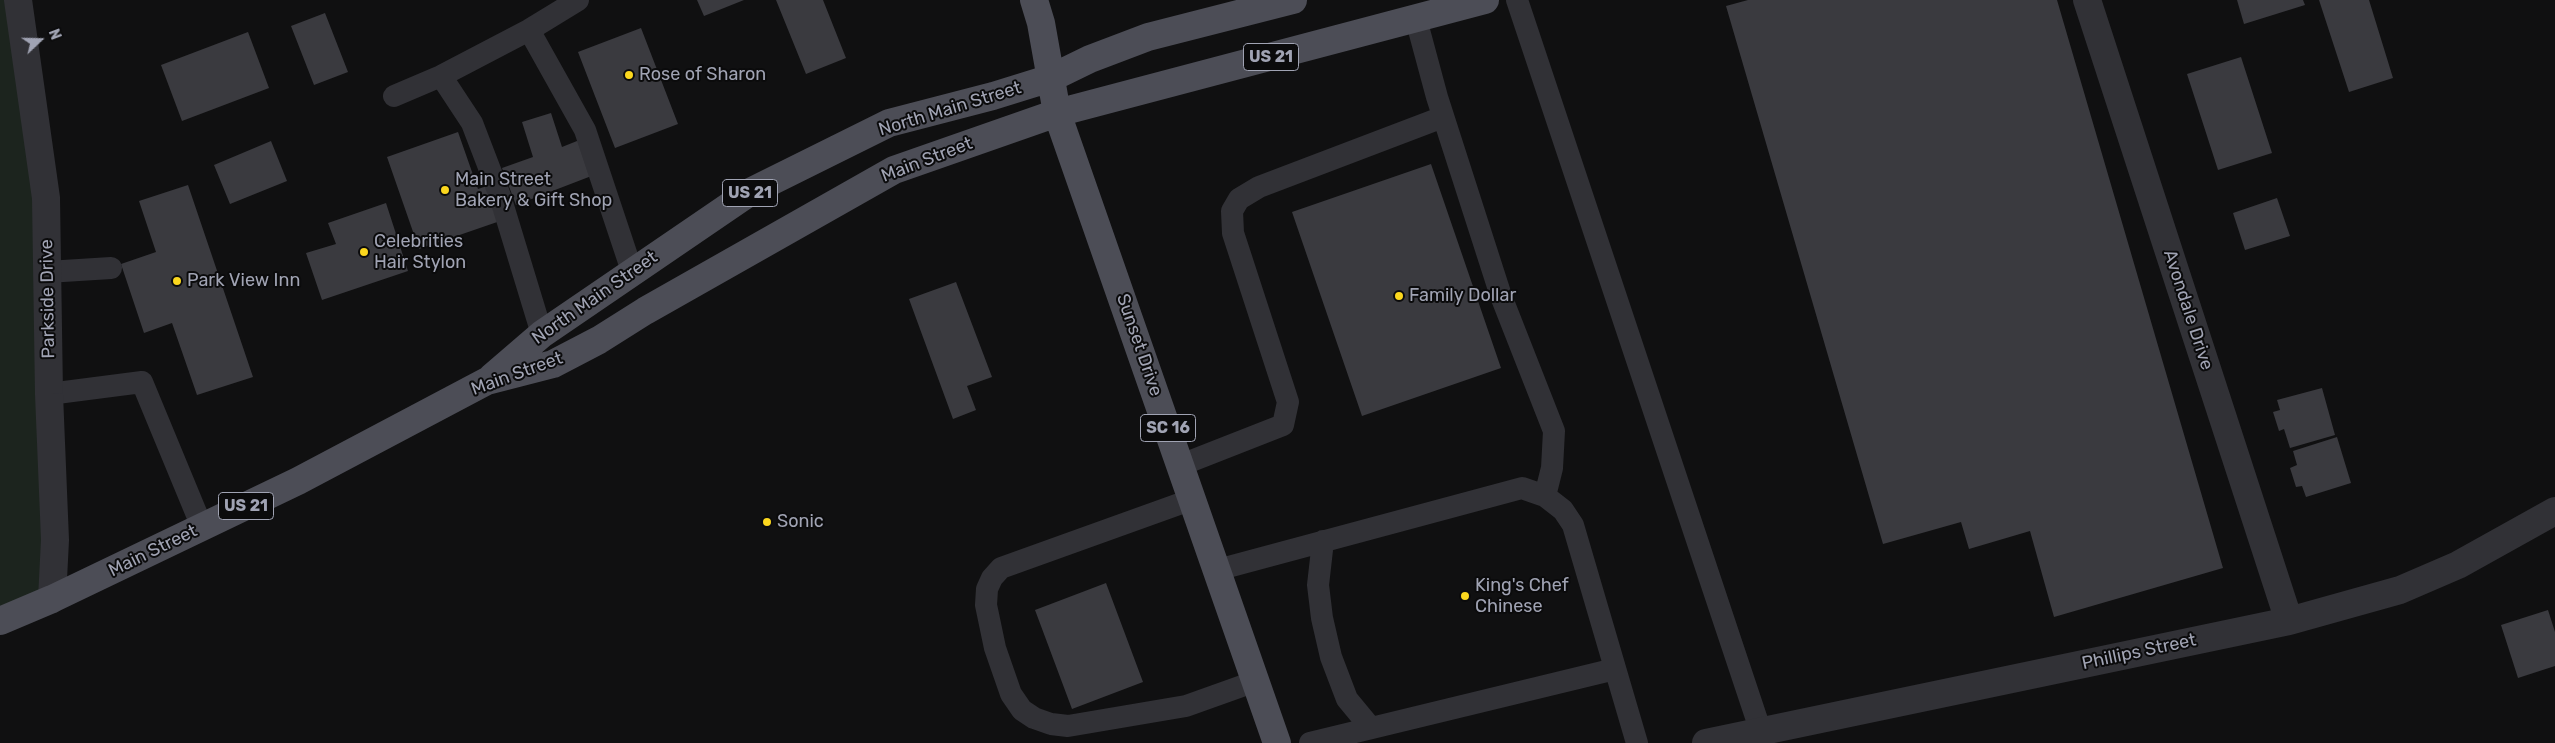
<!DOCTYPE html>
<html>
<head>
<meta charset="utf-8">
<style>
	body { margin:0 }
	#map { position:relative; width:2555px; height:743px; overflow:hidden; background:#101011; font-family:Rubik,sans-serif }
	canvas { display:block }
	.north { position:absolute; left:15px; top:15px; width:50px; height:50px; -webkit-text-stroke:4px #0b0b0c; paint-order:stroke; rotate:69deg; font-size:14px; font-weight:700; line-height:20px; text-align:center; color:#a0a3b3 }
	.north::after { content:''; display:block; margin:auto; width:18px; height:22px; background:#a0a3b3; clip-path:polygon(50% 0,100% 100%,50% 72%,0 100%) }
</style>
</head>
<body>
<div id="map">
<canvas width="2555" height="743"></canvas>
<div class="north">N</div>
</div>
<script>
const ctx = document.querySelector('canvas').getContext('2d');
ctx.lineJoin = 'round';
function fillPath(path, color) { ctx.fillStyle = color; ctx.fill(path, 'evenodd'); }
const shape = rows => new Path2D(rows.map(r => 'M' + r).join(''));
function trace(path, color, width, dash) { ctx.strokeStyle = color; ctx.lineWidth = width; ctx.lineCap = dash ? 'butt' : 'round'; ctx.setLineDash(dash || []); ctx.stroke(path); }
function label(font, color, halo, rows, align = 'center') {
  ctx.font = font + ' Rubik,sans-serif'; ctx.lineWidth = 4; ctx.setLineDash([]); ctx.textBaseline = 'middle'; ctx.strokeStyle = halo; ctx.fillStyle = color; for (const [text, x, y, turn = 0] of rows) {
    ctx.save(); ctx.translate(x, y); ctx.rotate((+turn || 0) * Math.PI / 180); ctx.textAlign = isNaN(turn) ? turn : align; if (halo) ctx.strokeText(text, 0, 0); ctx.fillText(text, 0, 0); ctx.restore();
  }
}
const green = shape([
	[0,0,18,0,46,198,52,599,0,621]
]);
const building = shape([
	[697,0,744,0,704,16],
	[776,0,823,0,846,58,806,74],
	[1748,0,2057,0,2223,568,2054,617,2030,531,1969,549,1961,522,1883,544,1726,6],
	[2237,0,2303,0,2305,5,2244,24],
	[2319,0,2369,0,2393,78,2349,92],
	[325,13,348,72,314,85,291,26],
	[641,28,678,124,615,148,578,52],
	[248,32,269,88,182,121,161,65],
	[2241,57,2272,153,2218,170,2187,74],
	[551,113,562,147,582,139,594,175,516,205,502,168,533,157,522,122],
	[458,132,478,189,490,185,503,220,419,249,387,157],
	[271,141,287,181,230,204,214,165],
	[1431,164,1501,368,1362,416,1292,212],
	[188,185,253,377,197,395,172,323,144,333,121,264,156,252,139,201],
	[2277,198,2290,236,2245,250,2233,213],
	[386,203,408,271,322,300,306,253,336,244,328,223],
	[956,282,992,377,967,386,976,410,953,419,909,299],
	[2322,388,2335,435,2290,448,2284,429,2279,431,2273,412,2280,410,2277,400],
	[2337,437,2351,483,2306,497,2302,486,2296,487,2290,468,2297,465,2293,451],
	[1106,583,1143,682,1072,709,1035,610],
	[2548,610,2555,632,2555,666,2518,678,2501,625]
]);
const service = shape([
	[1517,0,1761,732],
	[1416,19,1437,97,1501,296,1554,431,1552,468,1545,496],
	[529,30,585,130,632,271],
	[441,76,472,123,500,196,542,334],
	[394,96,441,76,529,30,578,0],
	[47,272,111,268],
	[49,394,142,382,202,527],
	[1181,465,1283,425,1288,402,1233,233,1232,211,1239,199,1259,187,1443,117],
	[1193,499,1001,568,992,578,987,589,986,605,995,648,1011,694,1022,710,1034,718,1051,724,1068,726,1186,706,1256,681],
	[1323,541,1318,585,1322,618,1331,657,1347,699,1371,728],
	[1217,570,1522,488,1545,496,1563,510,1573,525,1637,743],
	[1310,743,1615,669]
]);
const minor = shape([
	[18,0,46,198,49,394,55,540,52,599],
	[2087,0,2289,621],
	[1706,743,2289,621,2400,590,2458,565,2555,511]
]);
const primary = shape([
	[1034,0,1041,23,1057,113,1277,743],
	[492,377,542,334,750,192,889,123,993,96,1051,78,1090,59,1148,37,1293,0],
	[0,621,52,599,298,481,487,381,553,364,599,340,645,311,894,170,1057,113,1485,0]
]);
const markers = [
	[629,75,5,"#fbd71e"],
	[445,190,5,"#fbd71e"],
	[364,252,5,"#fbd71e"],
	[177,281,5,"#fbd71e"],
	[1399,296,5,"#fbd71e"],
	[767,522,5,"#fbd71e"],
	[1465,596,5,"#fbd71e"]
];
const shields = [
	[1271,57,55],
	[750,193,55],
	[1168,428,55],
	[246,506,55]
];
const shieldNames = [
	["US 21",1271,57],
	["US 21",750,193],
	["SC 16",1168,428],
	["US 21",246,506]
];
const poiNames = [
	["Rose of Sharon",639,75],
	["Main Street",455,180],
	["Bakery & Gift Shop",455,201],
	["Celebrities",374,242],
	["Hair Stylon",374,263],
	["Park View Inn",187,281],
	["Family Dollar",1409,296],
	["Sonic",777,522],
	["King's Chef",1475,586],
	["Chinese",1475,607]
];
const streetNames = [
	["North Main Street",950,109,-17],
	["Main Street",927,160,-21],
	["North Main Street",595,298,-35],
	["Parkside Drive",48,299,-91],
	["Avondale Drive",2188,310,72],
	["Sunset Drive",1139,345,71],
	["Main Street",517,374,-20],
	["Main Street",153,551,-26],
	["Phillips Street",2139,652,-12]
];
fillPath(green, '#1c241e');
fillPath(building, '#3a3a3f');
trace(service, '#313136', 22);
trace(minor, '#313136', 28);
trace(primary, '#4c4d56', 28);
for (const [x, y, r, color] of markers) { const dot = new Path2D(); dot.arc(x, y, r, 0, 2 * Math.PI); ctx.fillStyle = color; ctx.fill(dot); trace(dot, '#0b0b0c', 2); }
for (const [x, y, w] of shields) { const box = new Path2D(); box.roundRect(x - w / 2, y - 13.5, w, 27, 4); ctx.fillStyle = '#0b0b0c'; ctx.fill(box); trace(box, '#a0a3b3', 1); }
label('bold 16px', '#a0a3b3', null, shieldNames);
label('18px', '#a0a3b3', '#0b0b0c', poiNames, 'left');
label('18px', '#a0a3b3', '#0b0b0c', streetNames);
</script>
</body>
</html>
